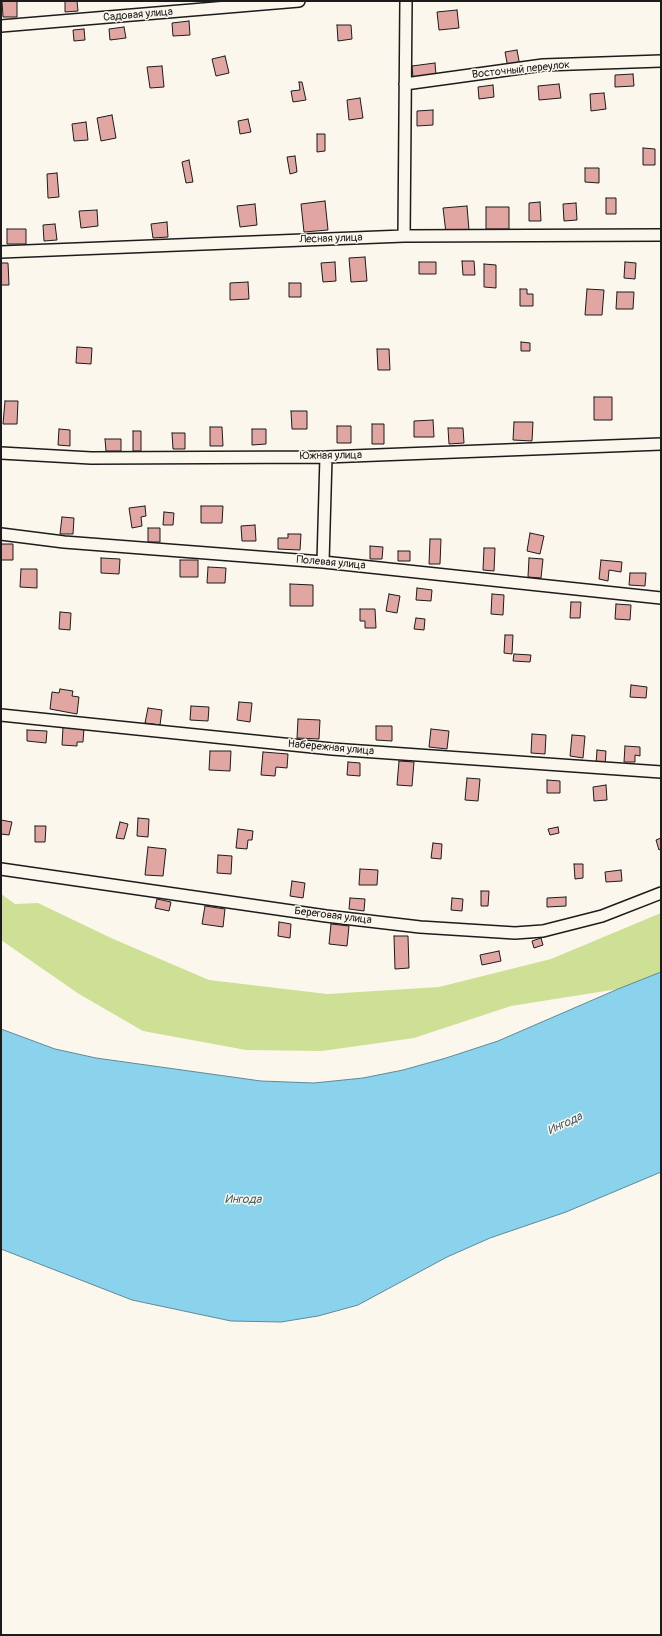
<!DOCTYPE html>
<html>
<head>
<meta charset="utf-8">
<style>
	body { margin:0 }
	#map { position:relative; width:662px; height:1636px; overflow:hidden; background:#fbf7ec; font-family:Pangolin,sans-serif }
	canvas { display:block }
	.frame { position:absolute; inset:0; border:2px solid #1c1c1c; pointer-events:none }
</style>
</head>
<body>
<div id="map">
<canvas width="662" height="1636"></canvas>
<div class="frame"></div>
</div>
<script>
const ctx = document.querySelector('canvas').getContext('2d');
ctx.lineJoin = 'round';
function fillPath(path, color) { ctx.fillStyle = color; ctx.fill(path, 'evenodd'); }
const shape = rows => new Path2D(rows.map(r => 'M' + r).join(''));
function trace(path, color, width, dash) { ctx.strokeStyle = color; ctx.lineWidth = width; ctx.lineCap = dash ? 'butt' : 'round'; ctx.setLineDash(dash || []); ctx.stroke(path); }
function label(font, color, halo, rows, align = 'center') {
  ctx.font = font + ' Pangolin,sans-serif'; ctx.lineWidth = 3; ctx.setLineDash([]); ctx.textBaseline = 'middle'; ctx.strokeStyle = halo; ctx.fillStyle = color; for (const [text, x, y, turn = 0] of rows) {
    ctx.save(); ctx.translate(x, y); ctx.rotate((+turn || 0) * Math.PI / 180); ctx.textAlign = isNaN(turn) ? turn : align; if (halo) ctx.strokeText(text, 0, 0); ctx.fillText(text, 0, 0); ctx.restore();
  }
}
const green = shape([
	[1,894,15,904,38,903,111,938,209,980,327,994,439,987,551,959,661,913,661,972,618,989,511,1006,414,1038,322,1051,246,1050,143,1031,79,994,1,940]
]);
const water = shape([
	[661,972,661,1172,566,1212,490,1238,447,1257,358,1305,318,1316,281,1322,231,1321,132,1300,1,1249,1,1029,55,1049,96,1058,261,1081,314,1083,363,1078,403,1070,446,1058,498,1041,618,989,661,972]
]);
const building = shape([
	[2,1,17,1,17,17,3,17,2,1],
	[65,1,77,1,78,11,65,12,65,1],
	[457,10,459,28,439,30,437,12,457,10],
	[189,21,190,35,173,36,172,23,189,21],
	[337,25,351,25,352,39,338,41,337,25],
	[124,27,126,38,110,40,109,29,124,27],
	[84,29,85,40,74,41,73,30,84,29],
	[517,50,520,66,508,68,505,52,517,50],
	[225,56,229,73,216,76,212,59,225,56],
	[435,63,436,76,413,78,412,66,435,63],
	[162,66,164,87,150,88,147,67,162,66],
	[633,74,634,86,615,87,615,75,633,74],
	[299,82,302,82,306,100,293,102,291,91,300,90,299,82],
	[559,84,561,98,539,100,538,86,559,84],
	[493,85,494,97,479,99,478,87,493,85],
	[604,93,606,109,591,111,590,94,604,93],
	[360,98,363,118,349,120,347,100,360,98],
	[433,110,433,125,417,126,417,111,433,110],
	[112,115,116,138,101,141,97,118,112,115],
	[248,119,251,132,240,134,238,121,248,119],
	[86,122,88,140,74,141,72,124,86,122],
	[317,134,325,134,325,151,317,152,317,134],
	[643,148,655,149,655,165,643,165,643,148],
	[295,156,297,172,290,174,287,157,295,156],
	[189,160,193,182,186,183,182,162,189,160],
	[585,168,599,168,599,183,585,182,585,168],
	[57,173,59,197,48,198,47,174,57,173],
	[606,198,616,198,616,214,606,214,606,198],
	[325,201,328,230,304,232,301,204,325,201],
	[540,202,541,221,529,221,529,203,540,202],
	[576,203,577,220,564,221,563,204,576,203],
	[255,204,257,225,240,227,237,206,255,204],
	[467,206,469,230,446,233,443,208,467,206],
	[486,207,509,207,509,229,486,229,486,207],
	[97,210,98,226,81,228,79,211,97,210],
	[167,222,168,237,153,238,151,224,167,222],
	[55,224,57,240,44,241,43,225,55,224],
	[7,229,26,229,26,244,7,244,7,229],
	[365,257,367,281,351,282,349,258,365,257],
	[462,261,474,261,475,275,463,275,462,261],
	[335,262,336,281,323,282,321,263,335,262],
	[419,262,436,262,436,274,419,274,419,262],
	[625,262,636,263,635,279,624,278,625,262],
	[1,263,8,263,9,285,1,285,1,263],
	[484,264,496,265,496,288,484,287,484,264],
	[248,282,249,299,230,300,230,283,248,282],
	[289,283,301,283,301,297,289,297,289,283],
	[520,289,527,289,527,294,533,294,533,306,520,306,520,289],
	[587,289,604,290,602,315,585,315,587,289],
	[617,292,634,292,633,309,616,309,617,292],
	[521,342,530,343,530,351,521,351,521,342],
	[77,347,92,348,91,364,76,363,77,347],
	[377,349,389,349,390,370,378,370,377,349],
	[594,397,612,397,612,420,594,420,594,397],
	[5,401,18,401,17,424,3,424,5,401],
	[291,411,307,411,307,429,292,429,291,411],
	[433,420,434,437,414,437,414,421,433,420],
	[514,422,533,422,532,441,513,440,514,422],
	[372,424,384,424,384,444,372,444,372,424],
	[337,426,351,426,351,443,337,443,337,426],
	[210,427,222,427,223,446,210,446,210,427],
	[448,428,463,428,464,443,449,444,448,428],
	[59,429,70,430,70,446,58,445,59,429],
	[252,429,266,429,266,444,252,445,252,429],
	[133,431,141,431,141,451,133,451,133,431],
	[172,433,185,433,185,449,173,449,172,433],
	[105,439,121,439,121,451,106,451,105,439],
	[145,506,146,516,141,517,142,526,132,528,129,508,145,506],
	[201,506,223,506,222,523,201,523,201,506],
	[164,512,174,513,173,525,163,525,164,512],
	[62,517,74,518,73,534,60,534,62,517],
	[255,525,256,541,242,541,241,526,255,525],
	[148,528,160,528,160,542,148,542,148,528],
	[530,533,544,536,540,554,527,551,530,533],
	[288,534,301,534,300,550,278,549,278,538,288,538,288,534],
	[430,539,441,539,440,564,429,564,430,539],
	[1,544,13,544,13,560,1,560,1,544],
	[370,546,383,547,382,559,370,559,370,546],
	[484,548,495,548,494,571,483,570,484,548],
	[398,551,410,551,410,561,398,561,398,551],
	[101,558,120,559,119,574,101,573,101,558],
	[529,558,543,559,541,578,528,577,529,558],
	[180,560,198,560,198,577,180,577,180,560],
	[601,560,622,562,621,572,609,570,608,581,599,579,601,560],
	[208,567,226,568,225,583,207,583,208,567],
	[21,569,37,569,37,588,20,587,21,569],
	[630,573,646,573,645,586,629,585,630,573],
	[290,584,313,585,313,606,290,606,290,584],
	[417,588,432,590,431,601,416,600,417,588],
	[389,594,400,596,397,613,386,611,389,594],
	[492,594,504,595,503,615,491,614,492,594],
	[571,602,581,602,580,618,570,618,571,602],
	[616,604,631,605,630,620,615,619,616,604],
	[360,609,375,609,376,628,365,628,365,621,360,621,360,609],
	[60,612,71,613,70,630,59,629,60,612],
	[416,618,425,619,424,630,414,629,416,618],
	[505,635,513,635,512,654,504,653,505,635],
	[514,654,531,655,530,662,513,661,514,654],
	[631,685,647,687,646,698,630,697,631,685],
	[60,689,73,691,72,696,79,697,77,714,50,709,52,692,59,693,60,689],
	[239,702,252,703,250,722,237,720,239,702],
	[191,706,209,707,208,721,190,720,191,706],
	[148,708,162,710,160,725,145,723,148,708],
	[298,719,320,720,319,739,297,738,298,719],
	[376,726,392,726,392,741,376,740,376,726],
	[63,727,84,728,83,742,77,742,77,746,62,745,63,727],
	[431,729,449,731,447,749,429,747,431,729],
	[27,730,47,731,46,743,27,741,27,730],
	[532,734,546,735,545,754,531,753,532,734],
	[572,735,585,736,583,758,570,756,572,735],
	[625,746,640,747,640,756,635,755,635,762,624,762,625,746],
	[597,750,606,751,605,766,596,765,597,750],
	[210,751,231,751,230,771,209,770,210,751],
	[263,752,288,754,287,768,276,767,275,776,261,775,263,752],
	[399,761,414,762,412,786,397,785,399,761],
	[348,762,360,763,360,776,347,775,348,762],
	[467,778,480,779,478,801,465,800,467,778],
	[547,780,560,781,560,793,547,793,547,780],
	[606,785,607,800,594,801,593,787,606,785],
	[138,818,149,819,148,837,137,836,138,818],
	[1,820,12,822,9,835,1,834,1,820],
	[120,822,128,824,124,839,116,838,120,822],
	[35,826,46,826,45,842,35,842,35,826],
	[558,827,559,833,550,835,548,829,558,827],
	[238,829,253,831,252,840,248,840,247,849,236,848,238,829],
	[661,838,661,849,659,850,656,840,661,838],
	[433,843,442,844,441,859,431,858,433,843],
	[148,847,166,849,163,876,145,875,148,847],
	[218,855,232,856,231,874,217,873,218,855],
	[574,864,583,864,583,878,575,879,574,864],
	[360,869,378,870,377,885,359,885,360,869],
	[621,870,622,881,606,882,605,872,621,870],
	[292,881,305,883,303,898,290,896,292,881],
	[481,891,489,891,488,906,481,906,481,891],
	[566,897,566,906,547,907,547,898,566,897],
	[350,898,365,899,364,911,349,909,350,898],
	[452,898,463,899,462,911,451,910,452,898],
	[157,899,171,902,169,911,155,908,157,899],
	[205,906,225,909,223,927,202,924,205,906],
	[279,922,291,924,290,938,278,936,279,922],
	[331,924,349,926,347,946,329,944,331,924],
	[394,936,408,936,409,968,395,969,394,936],
	[541,938,543,945,534,948,532,941,541,938],
	[499,951,501,961,482,965,480,955,499,951]
]);
const street = shape([
	[1,26,299,1],
	[405,84,543,65,661,61],
	[404,236,406,1],
	[1,252,404,236,661,235],
	[1,453,91,458,326,457,661,444],
	[1,534,64,542,323,562,661,598],
	[323,562,326,457],
	[1,715,332,749,661,772],
	[1,869,326,916,420,927,515,933,543,931,602,916,661,893]
]);
const streetNames = [
	["Садовая улица",138,15,-5],
	["Восточный переулок",521,70,-6],
	["Лесная улица",331,239,-2],
	["Южная улица",331,456,-1],
	["Полевая улица",331,563,5],
	["Набережная улица",331,748,5],
	["Береговая улица",333,916,7]
];
const waterNames = [
	["Ингода",565,1124,-25],
	["Ингода",243,1200]
];
fillPath(green, '#cde095');
fillPath(water, '#8bd2ed');
trace(water, '#5f8999', 1);
fillPath(building, '#e1a6a2');
trace(building, '#1c1c1c', 1);
trace(street, '#1c1c1c', 14);
trace(street, '#fbf7ec', 11);
label('11px', '#1c1c1c', '#fbf7ec', streetNames);
label('italic 12px', '#435c65', '#fbf7ec', waterNames);
</script>
</body>
</html>
